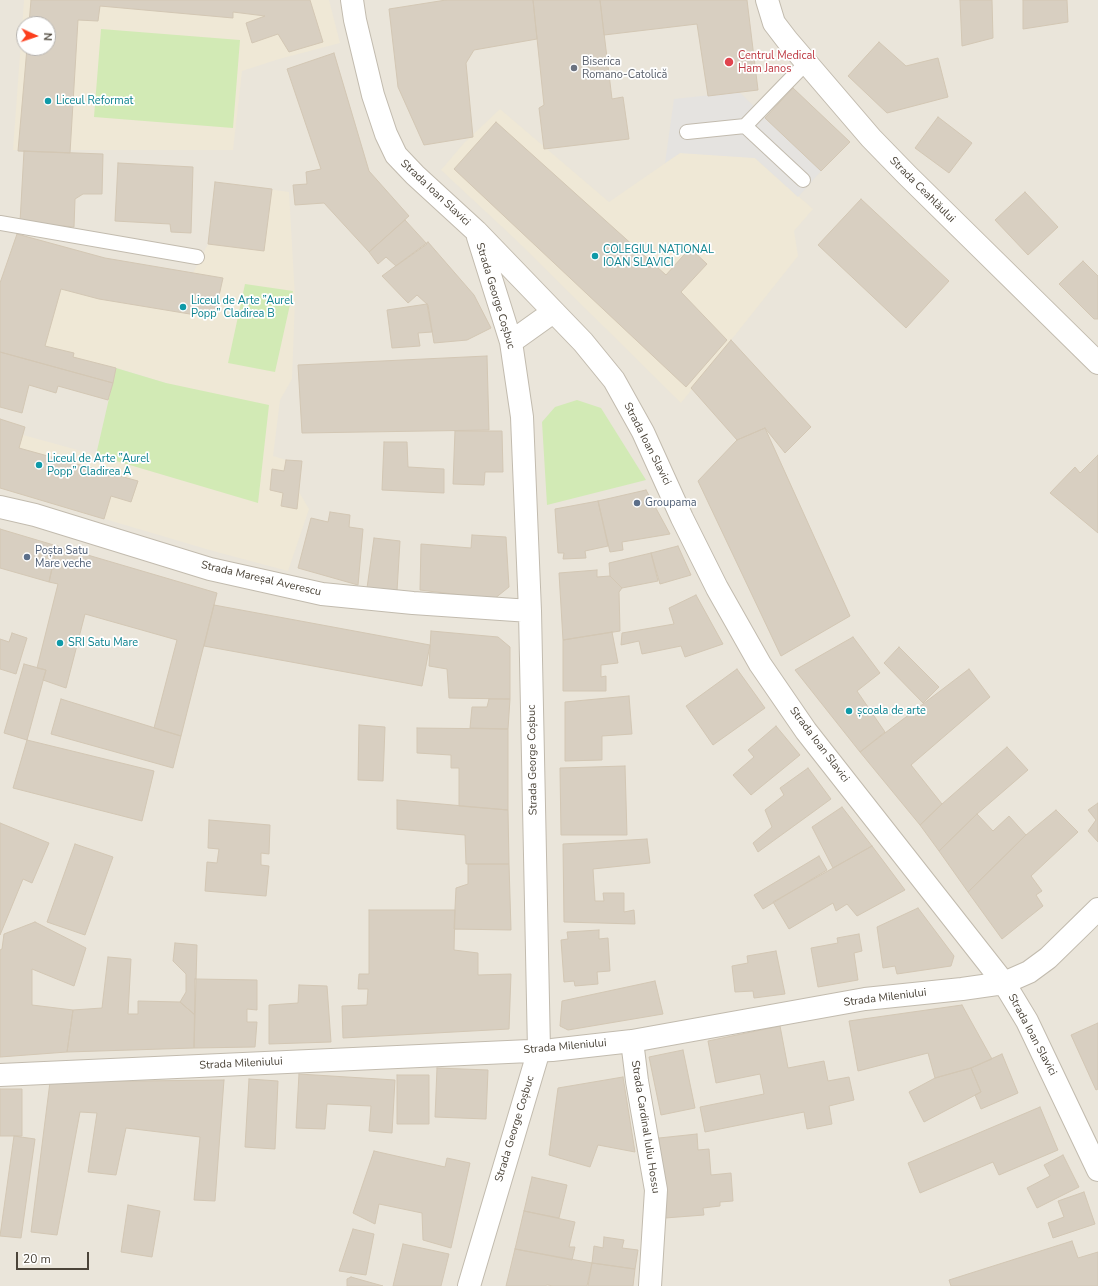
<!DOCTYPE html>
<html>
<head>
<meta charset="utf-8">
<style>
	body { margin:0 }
	#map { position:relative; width:1098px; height:1286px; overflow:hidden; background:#f6f3ec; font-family:"Nunito Sans",sans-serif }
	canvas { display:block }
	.north { position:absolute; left:16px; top:16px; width:40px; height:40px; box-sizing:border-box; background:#fff; border:1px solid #b7b4b0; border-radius:50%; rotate:93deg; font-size:11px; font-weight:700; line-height:16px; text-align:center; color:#4b4439 }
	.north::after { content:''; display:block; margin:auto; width:14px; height:18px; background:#fc3f1d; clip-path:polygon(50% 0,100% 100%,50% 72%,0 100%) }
	.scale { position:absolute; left:16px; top:1252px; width:73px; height:18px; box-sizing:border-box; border:2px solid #4b4439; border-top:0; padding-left:5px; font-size:12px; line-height:14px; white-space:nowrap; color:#4b4439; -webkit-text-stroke:3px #fff; paint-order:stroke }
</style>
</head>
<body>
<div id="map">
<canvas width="1098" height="1286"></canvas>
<div class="north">N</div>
<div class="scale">20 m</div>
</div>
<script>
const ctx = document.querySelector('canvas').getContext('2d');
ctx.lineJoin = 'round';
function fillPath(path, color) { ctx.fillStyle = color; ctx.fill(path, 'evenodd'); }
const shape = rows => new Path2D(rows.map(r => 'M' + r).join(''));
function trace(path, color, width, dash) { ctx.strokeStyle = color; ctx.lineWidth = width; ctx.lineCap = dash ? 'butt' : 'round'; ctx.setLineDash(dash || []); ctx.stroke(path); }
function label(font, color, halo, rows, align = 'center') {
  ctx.font = font + ' "Nunito Sans",sans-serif'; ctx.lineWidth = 3.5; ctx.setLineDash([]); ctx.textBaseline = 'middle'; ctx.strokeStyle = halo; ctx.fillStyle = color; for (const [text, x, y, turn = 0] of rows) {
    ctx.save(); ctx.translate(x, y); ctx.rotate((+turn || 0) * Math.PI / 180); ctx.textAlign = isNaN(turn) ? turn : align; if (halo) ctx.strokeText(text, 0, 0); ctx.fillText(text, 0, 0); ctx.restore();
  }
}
const residential = shape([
	[0,0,1098,0,1098,1286,0,1286],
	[24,24,48,24,48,48,24,48]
]);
const education = shape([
	[24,0,329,0,340,43,279,59,242,71,233,150,13,150],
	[24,24,48,24,48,48,24,48],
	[500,109,609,202,680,153,755,158,813,209,794,231,798,256,681,403,515,239,441,170,464,143],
	[215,182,289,192,295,298,292,379,280,400,273,456,286,460,302,461,299,492,309,509,288,571,213,551,0,488,0,419,25,427,23,435,96,455,258,502,166,383,117,368,113,383,0,352,0,283,17,234,105,258,193,273,208,244]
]);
const green = shape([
	[101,29,240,40,233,128,94,117],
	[245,284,293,291,275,372,228,363],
	[116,368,166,383,269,405,258,503,96,455],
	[577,400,601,408,646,480,547,505,542,422,555,407]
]);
const parking = shape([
	[739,92,821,171,798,197,755,158,680,153,665,163,674,99]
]);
const building = shape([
	[31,0,310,0,323,42,289,52,278,34,252,43,246,23,265,16,233,12,233,18,100,6,98,21,78,20,70,153,18,151,27,48,48,48,48,24,29,24,31,0],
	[446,0,533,0,537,39,474,50,466,63,473,137,424,145,398,87,389,9,446,0],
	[533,0,600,0,612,99,623,97,629,139,544,149,539,108,544,105,533,0],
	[600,0,747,0,758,90,708,96,697,24,604,35,600,0],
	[960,0,992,0,993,38,962,46,960,0],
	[1023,0,1067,0,1068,22,1023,29,1023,0],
	[879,42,906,66,938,58,948,97,887,113,848,76,879,42],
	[334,53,369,171,409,216,369,252,324,203,295,205,293,185,307,184,306,172,321,169,287,69,334,53],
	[793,88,850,142,821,171,765,118,793,88],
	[938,117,972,143,949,173,915,148,938,117],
	[496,122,666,275,690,248,707,264,681,292,727,340,686,387,454,169,496,122],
	[24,151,103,154,102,194,83,194,75,199,74,227,20,222,24,151],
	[118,163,193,167,191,233,171,232,170,224,115,221,118,163],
	[215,182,272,189,264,251,208,244,215,182],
	[1025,192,1058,227,1028,255,995,220,1025,192],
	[861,199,949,281,906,328,818,245,861,199],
	[405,220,427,244,396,266,386,257,378,264,369,252,405,220],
	[17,234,105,258,223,278,214,318,99,299,61,289,45,346,74,353,73,357,116,368,113,383,0,352,0,283,17,234],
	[428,242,474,295,491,328,467,340,434,343,428,305,417,295,408,303,382,276,428,242],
	[1083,261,1098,276,1098,319,1094,319,1059,284,1083,261],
	[427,304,432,332,418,333,420,346,392,348,387,310,427,304],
	[731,340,811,427,785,453,765,428,737,440,691,388,731,340],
	[0,352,113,383,108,400,58,386,56,393,29,385,22,413,0,407,0,352],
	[487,356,489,430,302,433,298,365,487,356],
	[0,419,25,427,19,448,138,481,131,502,111,496,104,519,0,488,0,419],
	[765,428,850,616,781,656,698,481,737,440,765,428],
	[455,431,502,431,503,472,485,472,484,485,453,484,455,431],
	[384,442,407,442,408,467,444,469,444,493,382,490,384,442],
	[1098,455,1098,533,1050,493,1075,467,1080,473,1098,455],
	[286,460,302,461,297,509,281,506,283,493,270,490,272,469,284,471,286,460],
	[646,490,670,534,622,542,623,550,610,552,598,501,646,490],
	[598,501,608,546,585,551,586,558,563,559,564,553,558,553,555,509,598,501],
	[330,512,350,515,349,527,363,529,358,585,298,568,311,518,328,522,330,512],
	[0,529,57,546,49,582,0,568,0,529],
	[472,535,506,537,509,587,494,599,420,590,421,544,471,548,472,535],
	[374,538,400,541,397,591,367,588,374,538],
	[57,546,217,593,181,736,154,728,177,640,85,614,66,688,43,680,46,670,37,668,58,584,49,582,57,546],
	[678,546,691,575,660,584,651,553,678,546],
	[651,553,658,581,622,588,610,576,609,563,651,553],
	[597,570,597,577,610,576,622,588,619,592,620,631,563,640,559,573,597,570],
	[696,595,723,644,685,657,681,646,642,654,639,641,621,645,622,633,674,624,669,608,696,595],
	[214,605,430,645,422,686,204,646,214,605],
	[431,631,498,637,510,647,510,699,449,698,447,669,429,666,431,631],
	[612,632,618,663,601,665,601,677,606,676,606,691,563,691,563,640,612,632],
	[12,633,27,638,16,674,0,669,0,639,9,642,12,633],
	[853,637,880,673,857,691,885,732,860,752,795,670,853,637],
	[899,647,939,687,923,703,884,663,899,647],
	[24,664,46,670,27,740,4,733,24,664],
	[737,669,765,708,713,745,686,706,737,669],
	[969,669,990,697,911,765,942,804,920,825,860,752,969,669],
	[629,696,632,734,602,736,602,760,565,761,565,702,629,696],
	[61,699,181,736,173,768,51,734,61,699],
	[489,699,510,699,508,729,470,728,472,707,487,707,489,699],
	[359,725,385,727,383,781,358,780,359,725],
	[776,726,800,755,751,795,733,775,754,757,748,750,776,726],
	[417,728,508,729,508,810,459,806,459,768,451,768,451,755,417,753,417,728],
	[27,740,154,771,142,821,13,788,27,740],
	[1007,747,1028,770,977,814,939,851,920,825,942,804,1007,747],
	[625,766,627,835,561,835,560,768,625,766],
	[808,768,831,799,758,852,753,843,772,827,765,810,784,795,780,788,808,768],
	[397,800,508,810,509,864,466,864,465,835,397,829,397,800],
	[1098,803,1098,842,1088,831,1096,820,1088,810,1098,803],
	[842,807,872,846,833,868,812,827,842,807],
	[1056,810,1078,832,1031,876,1042,891,1036,895,1043,906,1002,939,968,892,1026,835,1056,810],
	[977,814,993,831,1009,816,1026,835,968,892,939,851,977,814],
	[209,820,270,825,269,854,261,853,261,865,269,866,266,896,205,891,207,862,217,863,219,849,208,848,209,820],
	[0,823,49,843,32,883,23,879,0,935,0,823],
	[647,839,650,863,593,869,595,901,604,901,603,893,624,893,624,912,634,910,635,924,564,922,563,844,647,839],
	[75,844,113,857,85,935,47,922,75,844],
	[872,846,905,890,857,916,847,904,836,911,833,903,789,929,773,902,872,846],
	[819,856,827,870,763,909,754,895,819,856],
	[468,864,509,864,511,930,454,929,456,888,468,884,468,864],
	[918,908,954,956,951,966,897,974,895,966,883,968,877,927,918,908],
	[369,910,455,910,454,950,478,953,478,975,511,974,509,1029,343,1038,342,1006,367,1005,368,989,358,989,359,974,369,974,369,910],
	[35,922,86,948,74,986,32,969,32,1005,73,1010,67,1052,0,1057,0,950,2,949,4,934,35,922],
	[599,930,599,939,608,938,610,971,597,972,598,984,575,986,574,981,564,982,561,940,568,939,567,932,599,930],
	[859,934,862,951,854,953,858,980,818,987,811,948,838,943,837,938,859,934],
	[175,943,197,945,195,1015,180,1002,186,992,186,974,173,961,175,943],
	[776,951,785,994,754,998,753,991,735,992,732,966,748,963,747,956,776,951],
	[108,957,131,959,128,1014,138,1014,138,1001,180,1002,195,1015,194,1048,67,1052,73,1010,102,1008,108,957],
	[195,979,257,980,257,1010,247,1009,247,1022,257,1022,255,1047,194,1048,195,979],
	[655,981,663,1014,568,1030,560,1026,562,1001,655,981],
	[299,985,327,986,331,1042,269,1044,269,1005,298,1003,299,985],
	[962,1005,992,1059,971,1068,935,1078,928,1053,858,1071,849,1021,962,1005],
	[1098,1023,1098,1089,1096,1090,1071,1035,1098,1023],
	[780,1026,788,1068,824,1061,828,1081,849,1077,854,1100,829,1106,832,1124,807,1129,804,1112,705,1132,700,1107,764,1094,760,1074,716,1083,708,1041,780,1026],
	[683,1050,695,1108,661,1115,649,1057,683,1050],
	[1002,1054,1018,1093,981,1109,975,1095,981,1092,971,1068,1002,1054],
	[437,1068,488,1070,486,1119,435,1117,437,1068],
	[971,1068,981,1092,924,1122,909,1092,935,1078,971,1068],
	[299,1074,395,1080,392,1133,369,1131,371,1106,327,1104,325,1129,296,1128,299,1074],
	[397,1075,429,1075,429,1124,397,1124,397,1075],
	[623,1077,635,1152,598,1145,590,1167,549,1155,558,1088,623,1077],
	[249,1079,278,1081,275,1149,245,1147,249,1079],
	[224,1080,215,1201,194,1200,200,1137,126,1128,116,1175,88,1172,97,1113,80,1112,57,1235,31,1232,50,1082,224,1080],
	[0,1089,22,1089,22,1136,0,1136,0,1089],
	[1040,1107,1058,1150,999,1175,993,1162,920,1193,908,1163,1040,1107],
	[697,1134,698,1150,709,1149,711,1175,731,1173,733,1201,720,1202,720,1206,703,1208,704,1215,665,1218,659,1138,697,1134],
	[14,1136,35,1139,21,1238,0,1236,14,1136],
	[374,1151,445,1167,447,1158,470,1163,451,1248,423,1240,422,1213,379,1204,375,1224,353,1213,374,1151],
	[1063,1155,1079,1187,1037,1208,1027,1188,1050,1176,1044,1165,1063,1155],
	[532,1177,567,1185,559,1218,524,1211,532,1177],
	[1084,1192,1095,1224,1053,1238,1048,1223,1064,1217,1058,1201,1084,1192],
	[128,1205,160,1211,152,1257,121,1252,128,1205],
	[524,1211,575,1222,569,1247,575,1247,572,1260,515,1249,524,1211],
	[353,1229,374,1234,366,1275,339,1271,353,1229],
	[604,1237,624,1240,622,1248,638,1250,635,1269,592,1263,594,1246,603,1248,604,1237],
	[1072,1241,1078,1258,1098,1252,1098,1286,951,1286,949,1280,1072,1241],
	[403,1244,449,1254,441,1286,393,1286,403,1244],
	[515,1249,592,1263,587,1286,554,1286,547,1285,545,1286,506,1286,515,1249],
	[592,1263,635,1269,633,1286,588,1286,592,1263],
	[351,1277,383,1286,347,1286,347,1279,351,1277]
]);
const service = shape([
	[745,126,803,180],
	[687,132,745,126,806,63],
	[0,223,197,257]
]);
const minor = shape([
	[352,0,355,20,373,95,386,134,396,155,415,175,476,231,583,342,614,380,643,432,682,518,717,588,760,664,806,731,1004,983,1027,1021,1098,1170],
	[767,0,774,23,787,40,871,138,907,175,1098,363],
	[511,342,553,312],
	[0,507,35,515,210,569,322,594,413,603,530,611],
	[632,1041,637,1081,656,1190,650,1286],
	[0,1075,552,1050,632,1041,865,999,962,989,1004,983,1029,972,1048,958,1098,909],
	[469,1286,539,1050,530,611,522,417,511,342,478,237]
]);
const markers = [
	[729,62,5,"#e0444e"],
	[574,68,4,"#6b7280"],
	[48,101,4,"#0f9aa8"],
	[595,256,4,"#0f9aa8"],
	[183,307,4,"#0f9aa8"],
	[39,465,4,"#0f9aa8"],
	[637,503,4,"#5c6f8a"],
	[27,557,4,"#5c6f8a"],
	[60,643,4,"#0f9aa8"],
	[849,711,4,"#0f9aa8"]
];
const healthNames = [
	["Centrul Medical",738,56],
	["Ham Janos",738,69]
];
const worshipNames = [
	["Biserica",582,62],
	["Romano-Catolică",582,75]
];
const cultureNames = [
	["Liceul Reformat",56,101],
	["COLEGIUL NAŢIONAL",603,250],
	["IOAN SLAVICI",603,263],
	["Liceul de Arte ”Aurel",191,301],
	["Popp” Cladirea B",191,314],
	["Liceul de Arte ”Aurel",47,459],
	["Popp” Cladirea A",47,472],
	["SRI Satu Mare",68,643],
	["școala de arte",857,711]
];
const streetNames = [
	["Strada Ceahlăului",922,190,45],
	["Strada Ioan Slavici",435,193,43],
	["Strada George Coșbuc",495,296,73],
	["Strada Ioan Slavici",647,444,63],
	["Strada Mareșal Averescu",261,579,13],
	["Strada Ioan Slavici",819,745,53],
	["Strada George Coșbuc",533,760,-91],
	["Strada Mileniului",885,998,-7],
	["Strada Ioan Slavici",1032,1035,62],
	["Strada Mileniului",565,1047,-5],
	["Strada Mileniului",241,1064,-3],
	["Strada Cardinal Iuliu Hossu",645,1127,81],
	["Strada George Coșbuc",515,1129,-73]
];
const serviceNames = [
	["Groupama",645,503],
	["Poșta Satu",35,551],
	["Mare veche",35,564]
];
fillPath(residential, '#eae5da');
fillPath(education, '#efe8d6');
fillPath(green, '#d2eab5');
fillPath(parking, '#e5e3e0');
fillPath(building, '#d8cfc1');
trace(building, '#d3c7b4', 1);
trace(service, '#c2bbae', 16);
trace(minor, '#c2bbae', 24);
trace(service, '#fff', 14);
trace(minor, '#fff', 22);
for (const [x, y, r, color] of markers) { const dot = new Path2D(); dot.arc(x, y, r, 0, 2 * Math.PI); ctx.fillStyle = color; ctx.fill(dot); trace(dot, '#fff', 1.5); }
label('11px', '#be3a42', '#fff', healthNames, 'left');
label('11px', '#5b616d', '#fff', worshipNames, 'left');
label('11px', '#0d838f', '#fff', cultureNames, 'left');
label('11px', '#4b4439', '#fff', streetNames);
label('11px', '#4e5e75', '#fff', serviceNames, 'left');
</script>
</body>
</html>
